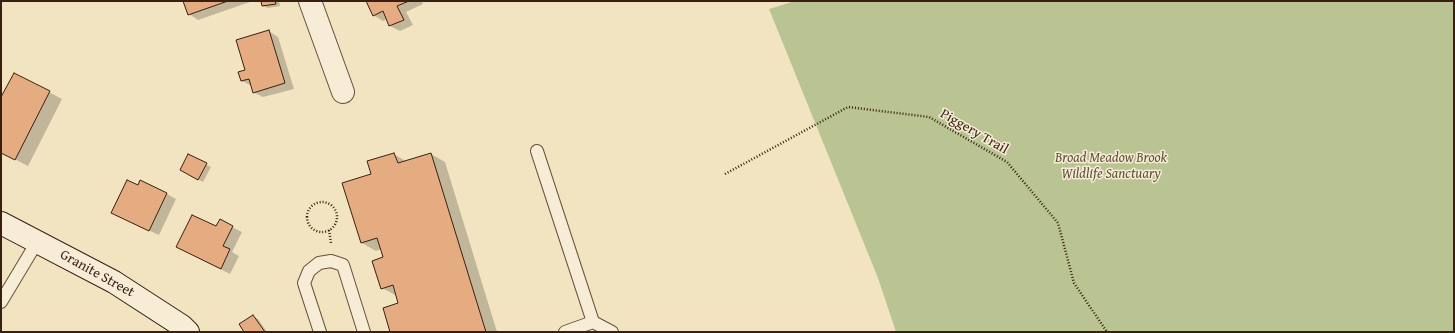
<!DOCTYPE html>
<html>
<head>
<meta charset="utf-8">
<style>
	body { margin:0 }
	#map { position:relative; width:1455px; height:333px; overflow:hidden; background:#f2e4c1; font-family:"Gentium Book Plus",serif }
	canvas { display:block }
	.frame { position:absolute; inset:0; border:2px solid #381f12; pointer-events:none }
</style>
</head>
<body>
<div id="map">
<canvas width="1455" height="333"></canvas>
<div class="frame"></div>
</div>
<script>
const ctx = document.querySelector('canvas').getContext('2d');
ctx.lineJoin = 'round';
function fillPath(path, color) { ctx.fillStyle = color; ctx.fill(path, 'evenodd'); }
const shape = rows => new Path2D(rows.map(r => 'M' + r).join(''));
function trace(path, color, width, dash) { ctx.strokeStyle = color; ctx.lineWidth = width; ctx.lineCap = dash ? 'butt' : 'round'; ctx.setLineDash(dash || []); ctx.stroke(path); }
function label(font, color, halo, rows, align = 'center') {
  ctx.font = font + ' "Gentium Book Plus",serif'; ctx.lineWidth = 3; ctx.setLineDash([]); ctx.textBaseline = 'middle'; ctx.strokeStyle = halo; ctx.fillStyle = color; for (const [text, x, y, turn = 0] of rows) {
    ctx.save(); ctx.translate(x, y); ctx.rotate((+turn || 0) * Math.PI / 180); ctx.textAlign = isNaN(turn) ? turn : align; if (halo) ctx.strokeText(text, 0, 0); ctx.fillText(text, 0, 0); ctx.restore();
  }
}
const green = shape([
	[795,1,1454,1,1454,332,896,332,878,278,769,9]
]);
const shadow = shape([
	[184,1,250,1,250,2,198,20,189,14],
	[262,1,279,1,280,6,268,8,263,6],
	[367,1,422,1,423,4,406,12,413,25,400,31,390,26,387,19,383,21,373,15],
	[269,31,278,37,294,89,263,97,253,92,252,86,242,81,246,71],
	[14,74,62,99,28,166,1,152,1,99],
	[394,154,407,162,431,154,445,162,497,332,391,332,399,303,397,296,382,288,384,258,381,249,376,251,362,243,372,175],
	[189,155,211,167,203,182,181,170],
	[138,186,167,194,176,199,159,235,122,218],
	[232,227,242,232,232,252,239,256,230,274,177,247,216,228],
	[253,316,258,319,267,332,245,332]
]);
const building = shape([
	[183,1,228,1,188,15,183,1],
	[261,1,275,1,276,4,262,6,261,1],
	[366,1,409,1,397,6,404,20,389,26,383,11,373,16,366,1],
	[269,30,285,83,253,93,249,79,241,81,238,72,245,70,236,40,269,30],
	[14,73,50,91,15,160,1,153,1,97,14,73],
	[394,153,398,163,431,153,486,332,390,332,383,308,398,303,393,285,381,289,372,261,383,257,377,238,361,243,342,183,371,174,367,161,394,153],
	[188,154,207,163,198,180,180,170,188,154],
	[127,180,138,185,140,180,167,193,149,231,111,213,127,180],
	[192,215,216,226,220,219,233,226,223,246,230,249,221,269,176,247,192,215],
	[253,315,265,332,244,332,239,324,253,315]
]);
const path = shape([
	[725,174,848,107,929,117,1007,162,1058,223,1074,283,1107,332],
	'307 217a15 15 0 1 1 30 0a15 15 0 1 1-30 0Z',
	[329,230,331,243]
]);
const lane = shape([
	[537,151,593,322],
	[1,302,37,242],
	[320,332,304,283,309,271,319,263,331,261,343,265,364,332],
	[565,332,593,322,612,332]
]);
const street = shape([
	[310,1,343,92]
]);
const secondary = shape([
	[1,223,114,282,182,326,188,332]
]);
const streetNames = [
	["Piggery Trail",974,132,30],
	["Granite Street",97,274,29]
];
const parkNames = [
	["Broad Meadow Brook",1111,158],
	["Wildlife Sanctuary",1111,174]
];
fillPath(green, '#bac493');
fillPath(shadow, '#0003');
fillPath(building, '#e6ac81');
trace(building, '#381f12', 1);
trace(lane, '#66503e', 14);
trace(street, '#66503e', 24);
trace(secondary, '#381f12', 24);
trace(path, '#381f12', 2.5, [1, 2]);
trace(lane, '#f7edd7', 12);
trace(street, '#f7edd7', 22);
trace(secondary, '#f7edd7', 22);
label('14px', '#381f12', '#f7edd7', streetNames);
label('italic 14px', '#5f5139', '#f7edd7', parkNames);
</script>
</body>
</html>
